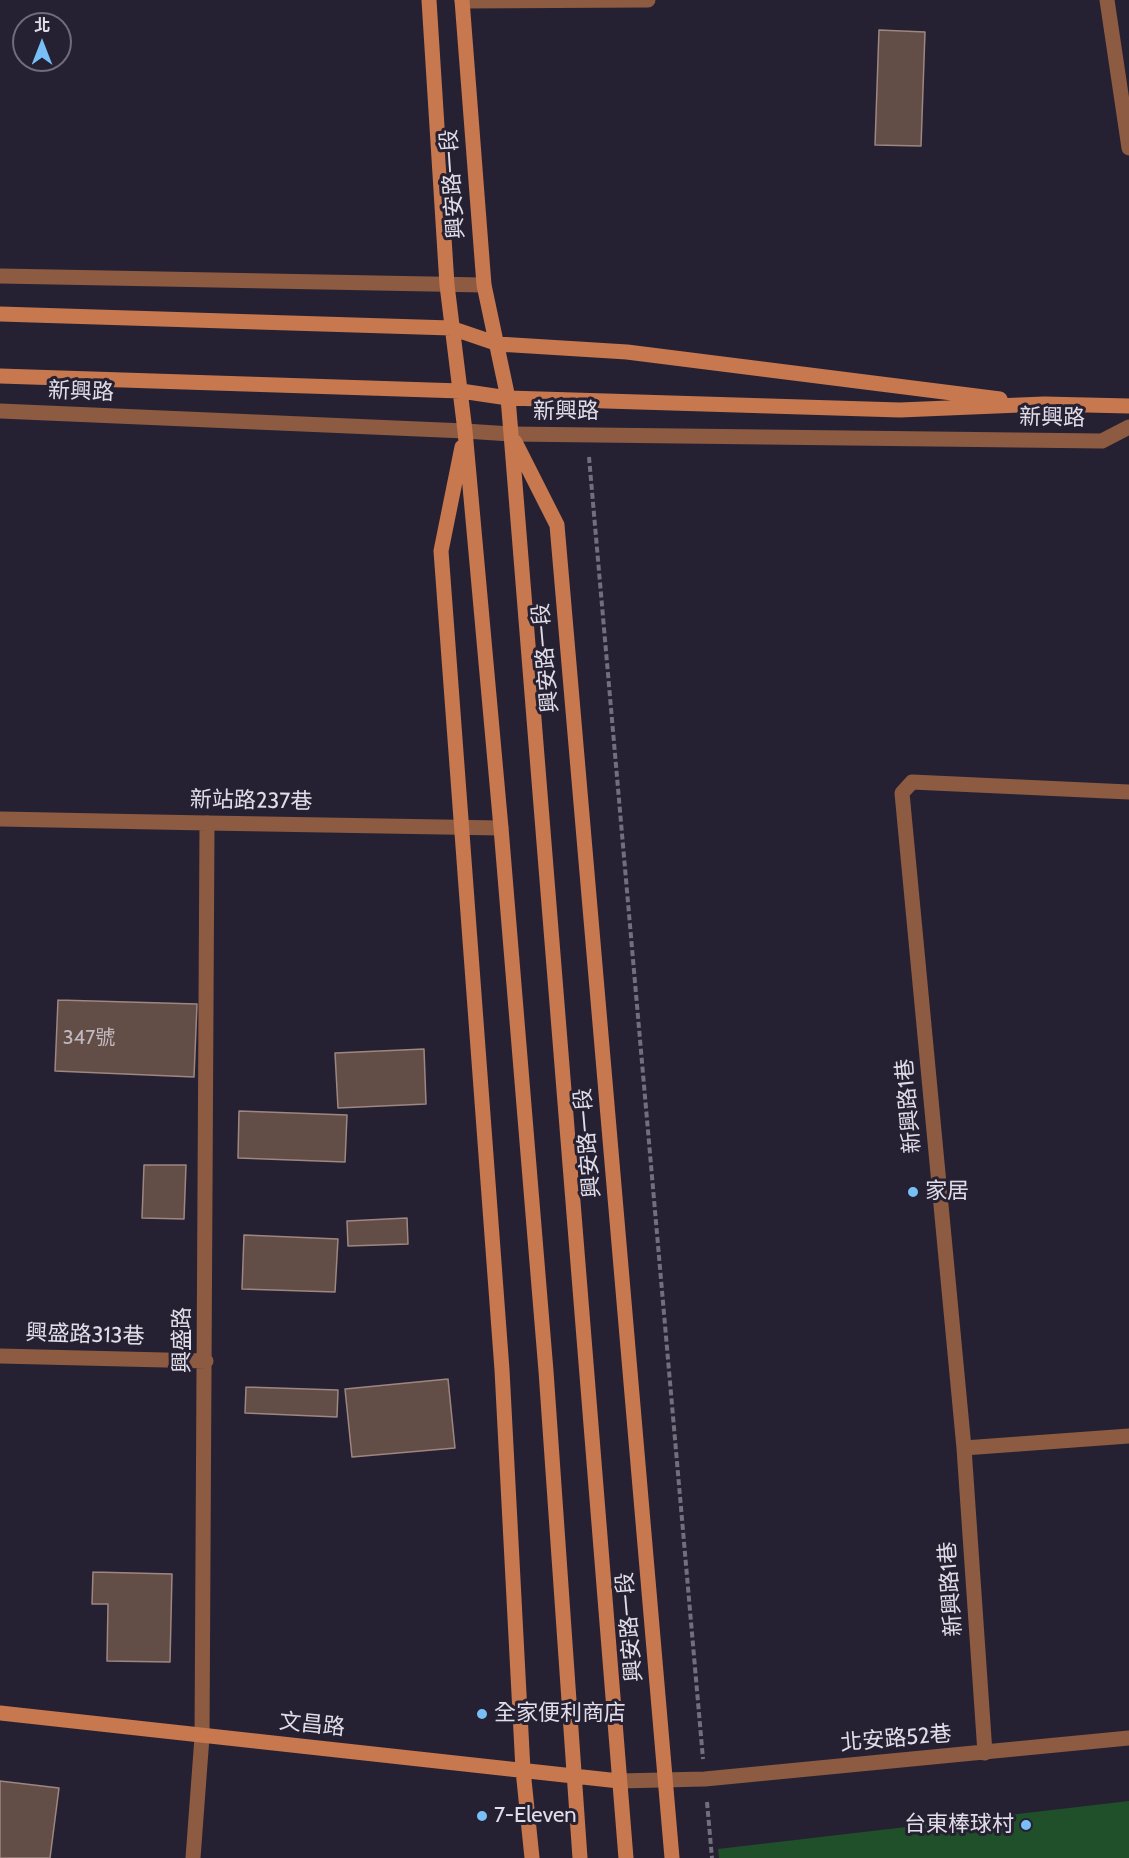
<!DOCTYPE html>
<html>
<head>
<meta charset="utf-8">
<style>
	body { margin:0 }
	#map { position:relative; width:1129px; height:1858px; overflow:hidden; background:#262132; font-family:Cabin,"Noto Sans TC",sans-serif }
	canvas { display:block }
	.north { position:absolute; left:12px; top:12px; width:60px; height:60px; box-sizing:border-box; background:#262132; border:2px solid #706c7b; border-radius:50%; rotate:0deg; font-size:16px; font-weight:700; line-height:24px; text-align:center; color:#e0dde8 }
	.north::after { content:''; display:block; margin:auto; width:21px; height:27px; background:#78bff7; clip-path:polygon(50% 0,100% 100%,50% 72%,0 100%) }
</style>
</head>
<body>
<div id="map">
<canvas width="1129" height="1858"></canvas>
<div class="north">北</div>
</div>
<script>
const ctx = document.querySelector('canvas').getContext('2d');
ctx.lineJoin = 'round';
function fillPath(path, color) { ctx.fillStyle = color; ctx.fill(path, 'evenodd'); }
const shape = rows => new Path2D(rows.map(r => 'M' + r).join(''));
function trace(path, color, width, dash) { ctx.strokeStyle = color; ctx.lineWidth = width; ctx.lineCap = dash ? 'butt' : 'round'; ctx.setLineDash(dash || []); ctx.stroke(path); }
function label(font, color, halo, rows, align = 'center') {
  ctx.font = font + ' Cabin,"Noto Sans TC",sans-serif'; ctx.lineWidth = 6; ctx.setLineDash([]); ctx.textBaseline = 'middle'; ctx.strokeStyle = halo; ctx.fillStyle = color; for (const [text, x, y, turn = 0] of rows) {
    ctx.save(); ctx.translate(x, y); ctx.rotate((+turn || 0) * Math.PI / 180); ctx.textAlign = isNaN(turn) ? turn : align; if (halo) ctx.strokeText(text, 0, 0); ctx.fillText(text, 0, 0); ctx.restore();
  }
}
const green = shape([
	[1129,1801,1129,1858,719,1858,718,1849]
]);
const building = shape([
	[879,30,925,32,921,146,875,145,879,30],
	[58,1000,197,1004,194,1077,55,1071,58,1000],
	[424,1049,426,1104,338,1108,335,1053,424,1049],
	[239,1111,347,1115,345,1162,238,1158,239,1111],
	[144,1165,186,1165,184,1219,142,1218,144,1165],
	[407,1218,408,1244,348,1246,347,1221,407,1218],
	[244,1235,338,1239,335,1292,242,1289,244,1235],
	[448,1379,455,1448,352,1457,345,1389,448,1379],
	[246,1387,338,1390,337,1417,245,1413,246,1387],
	[93,1572,172,1574,170,1662,107,1661,108,1604,92,1604,93,1572],
	[0,1781,59,1788,50,1858,0,1858,0,1781]
]);
const path = shape([
	[589,457,703,1759],
	[707,1802,712,1858]
]);
const lane = shape([
	[0,276,484,285],
	[0,411,465,431],
	[511,434,1102,441,1129,427],
	[207,823,501,828]
]);
const street = shape([
	[1107,0,1129,148],
	[462,1,648,0],
	[465,431,511,434],
	[0,819,207,823,202,1737,193,1858],
	[0,1356,206,1361],
	[964,1448,1129,1436],
	[985,1753,964,1448,902,793,912,782,1129,792],
	[619,1781,705,1779,1129,1738]
]);
const secondary = shape([
	[429,0,447,285,465,431,501,828,546,1371,580,1858],
	[462,0,484,285,508,398,511,434,626,1858],
	[0,314,451,328,498,344,627,352,1000,399],
	[0,376,461,391,508,398,900,410,1044,404,1129,406],
	[515,442,557,525,672,1858],
	[462,447,441,551,502,1370,523,1770,532,1858],
	[0,1713,619,1781]
]);
const markers = [
	[913,1192,6,"#78bff7"],
	[482,1714,6,"#78bff7"],
	[482,1816,6,"#78bff7"],
	[1026,1825,6,"#78bff7"]
];
const numberNames = [
	["347號",89,1038]
];
const streetNames = [
	["興安路一段",453,184,-94],
	["新興路",81,392,2],
	["新興路",566,412],
	["新興路",1052,418,1],
	["興安路一段",546,658,-95],
	["新站路237巷",251,801,1],
	["新興路1巷",909,1106,-95],
	["興安路一段",588,1143,-95],
	["興盛路313巷",85,1335,2],
	["興盛路",183,1340,-90],
	["新興路1巷",951,1589,-94],
	["興安路一段",630,1627,-95],
	["文昌路",312,1725,6],
	["北安路52巷",896,1739,-5]
];
const poiNames = [
	["家居",925,1192],
	["全家便利商店",494,1714],
	["7-Eleven",494,1816],
	["台東棒球村",1014,1825,"right"]
];
fillPath(green, '#205029');
fillPath(building, '#634d47');
trace(building, '#9f8781', 1.5);
trace(path, '#736e7d', 4, [6, 3]);
trace(lane, '#8d5b41', 15);
trace(street, '#8d5b41', 15);
trace(secondary, '#c8784e', 15);
for (const [x, y, r, color] of markers) { const dot = new Path2D(); dot.arc(x, y, r, 0, 2 * Math.PI); ctx.fillStyle = color; ctx.fill(dot); trace(dot, '#262132', 2); }
label('20px', '#c1b9c0', null, numberNames);
label('22px', '#e0dde8', '#262132', streetNames);
label('22px', '#e0dde8', '#262132', poiNames, 'left');
</script>
</body>
</html>
